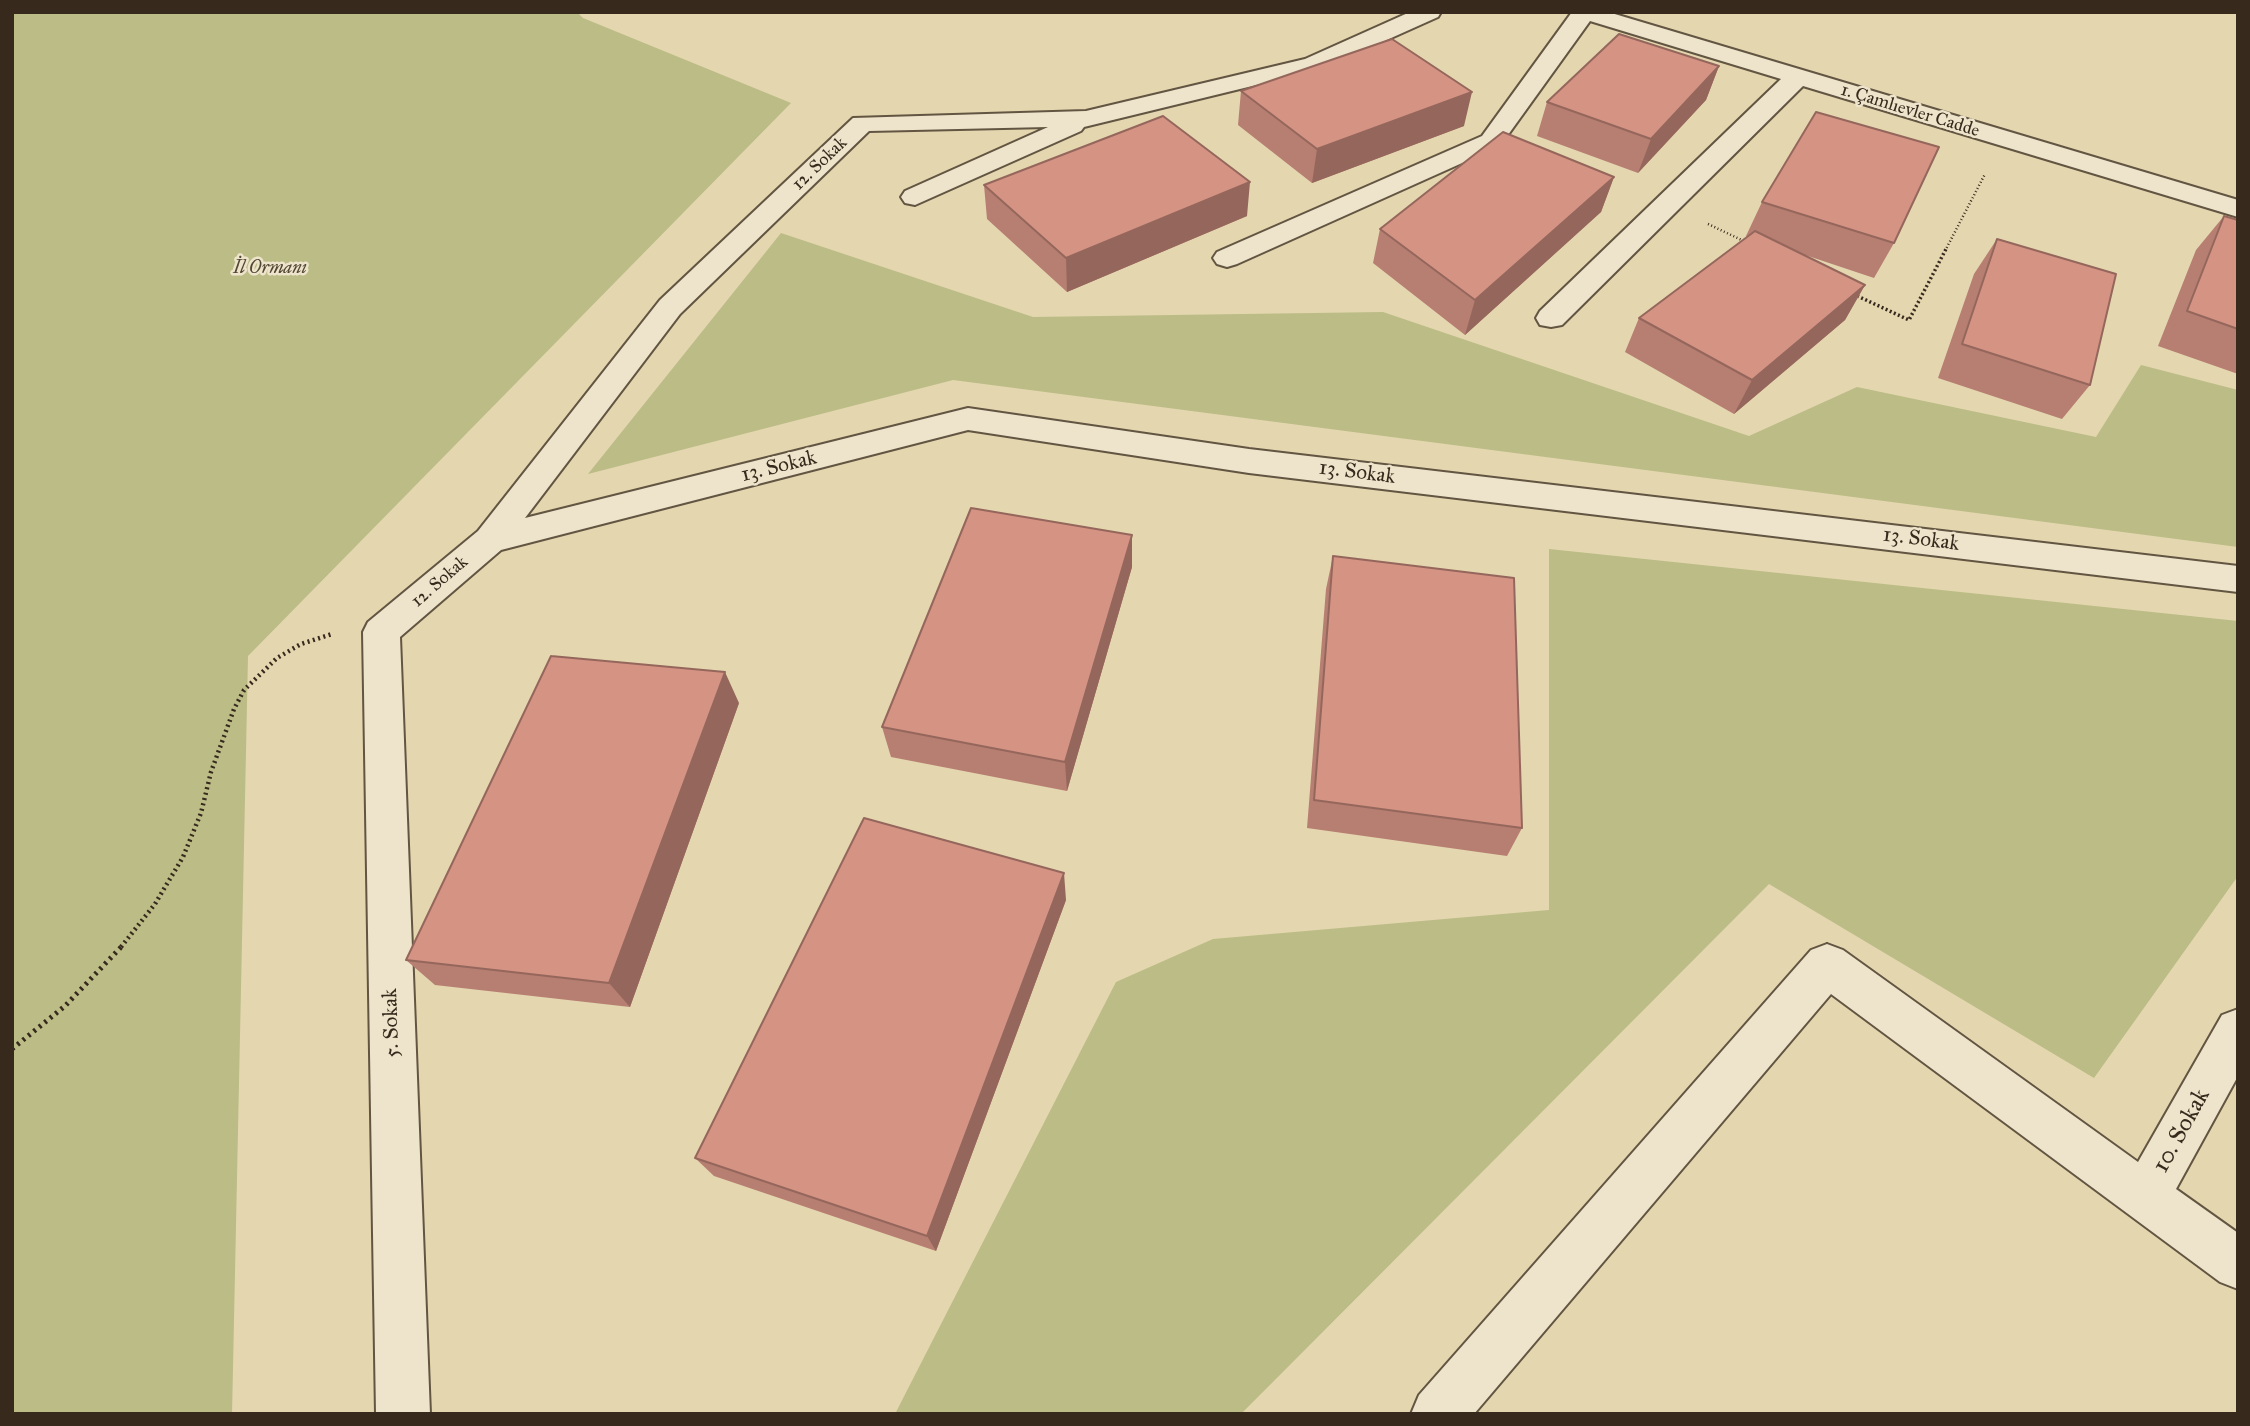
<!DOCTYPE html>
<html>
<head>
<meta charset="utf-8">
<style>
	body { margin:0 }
	#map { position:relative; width:2250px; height:1426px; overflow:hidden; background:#e4d6af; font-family:"IM FELL Great Primer",serif }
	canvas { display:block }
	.frame { position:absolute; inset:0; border:14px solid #372a1d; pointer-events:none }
</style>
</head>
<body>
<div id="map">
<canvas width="2250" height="1426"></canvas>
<div class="frame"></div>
</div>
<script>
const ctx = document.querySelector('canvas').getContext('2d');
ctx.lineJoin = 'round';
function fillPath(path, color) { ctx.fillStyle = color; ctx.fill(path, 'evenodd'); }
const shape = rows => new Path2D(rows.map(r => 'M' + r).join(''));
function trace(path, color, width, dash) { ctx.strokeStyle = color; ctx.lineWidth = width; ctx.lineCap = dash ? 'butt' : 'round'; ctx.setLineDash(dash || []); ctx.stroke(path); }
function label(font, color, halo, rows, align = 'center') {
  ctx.font = font + ' "IM FELL Great Primer",serif'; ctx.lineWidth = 5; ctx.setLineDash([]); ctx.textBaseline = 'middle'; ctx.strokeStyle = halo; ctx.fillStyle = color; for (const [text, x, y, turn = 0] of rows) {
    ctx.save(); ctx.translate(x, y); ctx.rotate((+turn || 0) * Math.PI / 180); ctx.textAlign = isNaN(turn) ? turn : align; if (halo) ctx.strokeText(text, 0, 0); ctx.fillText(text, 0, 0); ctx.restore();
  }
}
const green = shape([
	[12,12,577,12,583,18,791,103,248,656,232,1414,12,1414],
	[781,233,1033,317,1383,312,1749,436,1857,387,2096,437,2141,365,2238,390,2238,547,953,380,588,474],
	[1549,549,2238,621,2238,876,2094,1078,1769,884,1241,1414,895,1414,1116,982,1213,939,1549,910]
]);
const pathFar3 = shape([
	[1708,224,1748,243],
	[1945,251,1985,174]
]);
const pathFar2 = shape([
	[1853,294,1909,320,1946,249]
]);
const pathFar1 = shape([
	[121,947,155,904,183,857,201,813,211,772,234,709,244,690,277,658,301,644,332,634]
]);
const path = shape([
	[12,1049,65,1006,123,945]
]);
const minor = shape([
	[1410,12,1441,12,1438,17,1322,69,1084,127,1081,131,915,205,905,203,901,197,905,191,1048,127,869,131,680,314,525,518,968,408,1249,449,2238,566,2238,592,1249,473,968,430,501,550,400,637,430,1414,376,1414,363,632,368,622,478,531,660,300,853,118,1086,111,1305,59,1410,12],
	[1572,12,1608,12,2238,200,2238,217,1803,86,1562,325,1551,327,1540,325,1536,318,1540,311,1781,79,1590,21,1500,146,1237,264,1227,267,1217,264,1213,258,1217,252,1482,136,1572,12],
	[1827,944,1843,950,2138,1162,2222,1015,2238,1009,2238,1076,2176,1189,2238,1233,2238,1289,2220,1282,1831,994,1474,1414,1411,1414,1419,1395,1811,950,1827,944]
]);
const wall = shape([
	[1719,66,1706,100,1638,173,1537,136,1547,102],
	[1241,91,1464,126,1312,183,1238,125],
	[1614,177,1601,212,1465,335,1373,263,1380,229],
	[984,185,1247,216,1067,292,987,219],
	[1762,202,1894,243,1874,278,1802,254,1865,285,1845,320,1734,414,1625,352,1639,318,1748,237,1746,236],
	[2224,216,2238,220,2238,374,2158,346,2196,250],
	[1997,239,2090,385,2062,419,1938,378,1974,274],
	[1333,556,1522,828,1507,856,1307,828,1326,589],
	[1132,567,1067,791,891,757,882,727],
	[739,703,630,1007,435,985,406,960],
	[1066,900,936,1251,714,1176,695,1158]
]);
const shadedWall = shape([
	[1719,66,1706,100,1638,173,1651,139],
	[1472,92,1464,126,1312,183,1317,149],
	[1614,177,1601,212,1465,335,1475,300],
	[1250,182,1247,216,1067,292,1066,258],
	[1865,285,1845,320,1734,414,1752,380],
	[1132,535,1132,567,1067,791,1065,762],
	[725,672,739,703,630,1007,609,983],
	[1064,873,1066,900,936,1251,927,1236]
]);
const building = shape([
	[1619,34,1719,66,1651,139,1547,102,1619,34],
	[1392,39,1472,92,1317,149,1241,91,1392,39],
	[1816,112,1939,147,1894,243,1762,202,1816,112],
	[1163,116,1250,182,1066,258,984,185,1163,116],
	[1503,132,1614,177,1475,300,1380,229,1503,132],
	[2224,216,2238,220,2238,329,2187,311,2224,216],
	[1755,231,1865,285,1752,380,1639,318,1755,231],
	[1997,239,2116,274,2090,385,1962,344,1997,239],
	[971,508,1132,535,1065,762,882,727,971,508],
	[1333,556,1514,578,1522,828,1314,800,1333,556],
	[551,656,725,672,609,983,406,960,551,656],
	[864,818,1064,873,927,1236,695,1158,864,818]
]);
const farStreetnames = [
	["1. Çamlıevler Cadde",1910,111,17],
	["12. Sokak",820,164,-44],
	["12. Sokak",440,582,-41]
];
const farParknames = [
	["İl Ormanı",270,269]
];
const streetNames = [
	["13. Sokak",779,467,-14],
	["13. Sokak",1357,473,7],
	["13. Sokak",1921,540,7],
	["5. Sokak",392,1023,-92]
];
const nearStreetnames = [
	["10. Sokak",2182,1131,-61]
];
fillPath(green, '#bbbc86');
trace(minor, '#625542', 4);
trace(pathFar3, '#372a1d', 2.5, [1, 2.5]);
trace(pathFar2, '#372a1d', 3.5, [2, 2.5]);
trace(pathFar1, '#372a1d', 4.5, [2, 3.5]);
trace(path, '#372a1d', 5, [2.5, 4.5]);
fillPath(minor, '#ede4cb');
fillPath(wall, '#b77e72');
fillPath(shadedWall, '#95675c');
fillPath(building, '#d59384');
trace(building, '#95675c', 2);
label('18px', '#372a1d', '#ede4cb', farStreetnames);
label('italic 18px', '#514732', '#ede4cb', farParknames);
label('21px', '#372a1d', '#ede4cb', streetNames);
label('24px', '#372a1d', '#ede4cb', nearStreetnames);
</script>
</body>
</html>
